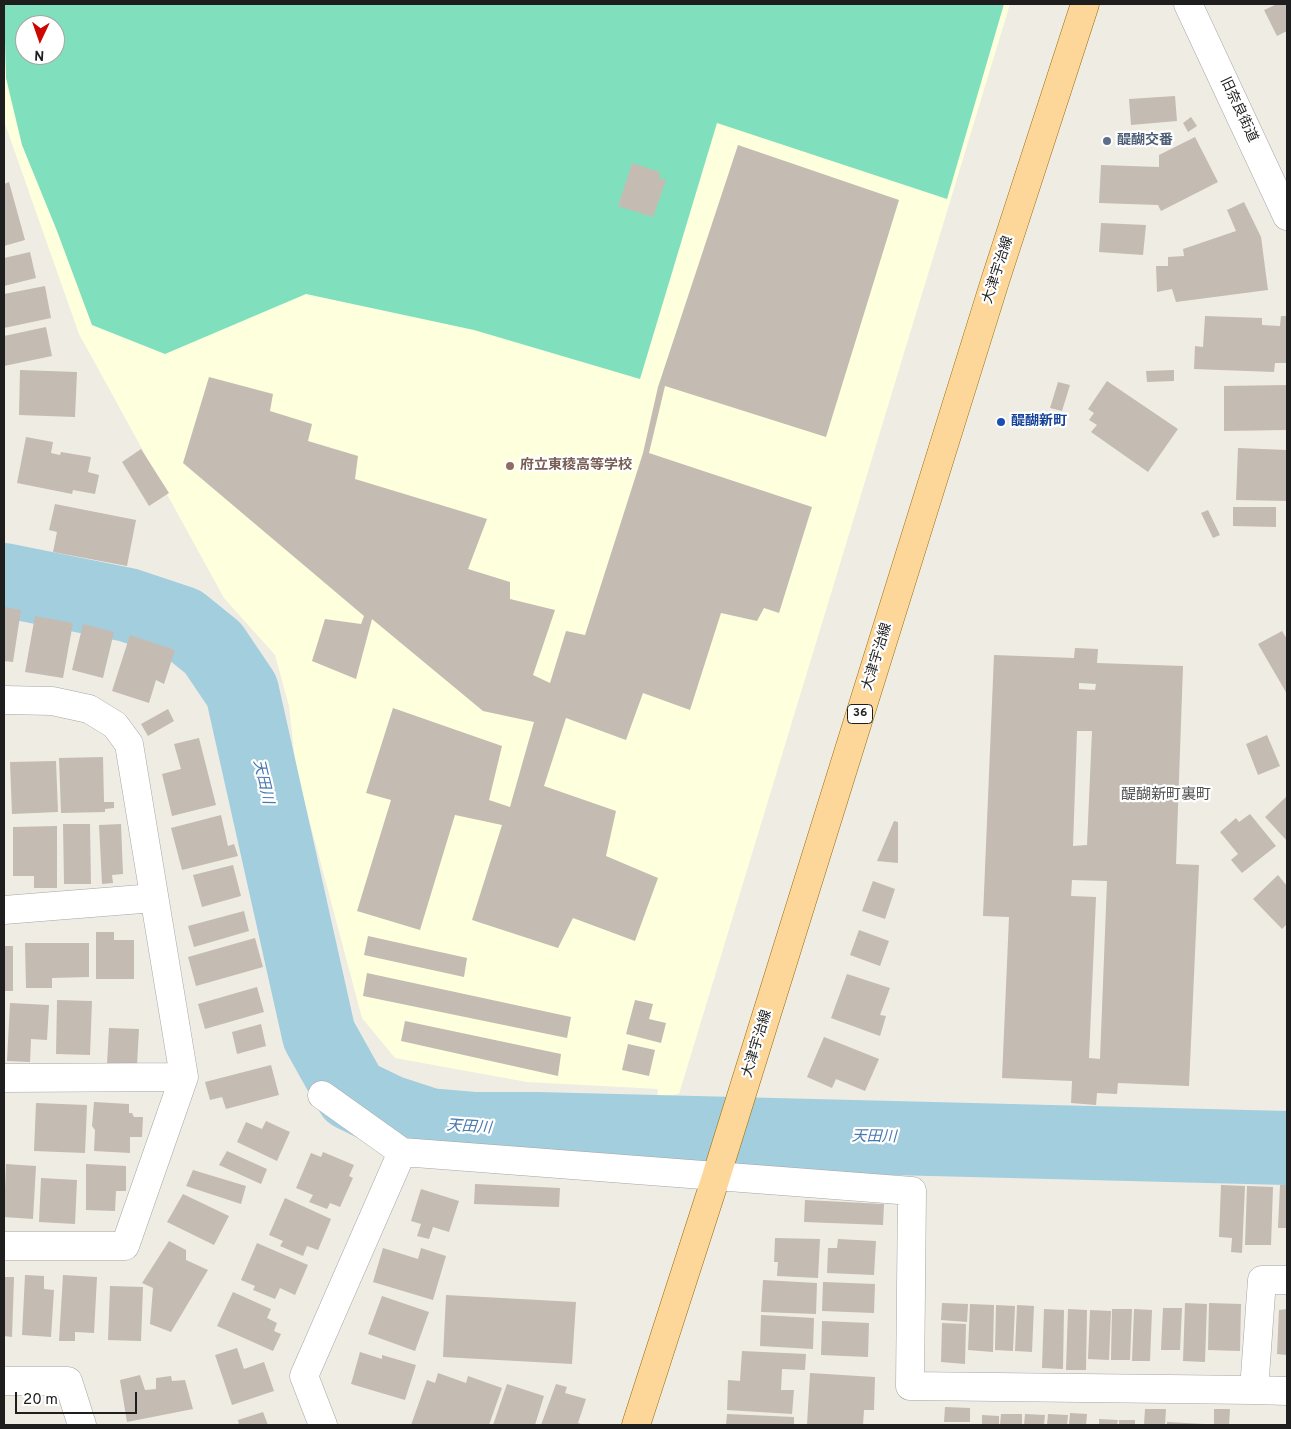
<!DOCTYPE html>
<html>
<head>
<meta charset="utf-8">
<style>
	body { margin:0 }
	#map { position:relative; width:1291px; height:1429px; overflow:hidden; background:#efece4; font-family:Overpass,sans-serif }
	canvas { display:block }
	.frame { position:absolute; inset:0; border:5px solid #1e1e1e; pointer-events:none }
	.north { position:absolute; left:15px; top:15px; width:50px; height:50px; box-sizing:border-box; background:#fff; border:1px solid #a5a5a5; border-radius:50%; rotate:183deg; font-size:14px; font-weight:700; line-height:20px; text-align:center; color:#1e1e1e }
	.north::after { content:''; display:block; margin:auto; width:18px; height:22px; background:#cc0700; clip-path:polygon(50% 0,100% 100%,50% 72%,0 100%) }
	.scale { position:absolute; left:15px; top:1392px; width:122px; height:22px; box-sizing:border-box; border:2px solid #1e1e1e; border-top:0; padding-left:6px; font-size:15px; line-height:18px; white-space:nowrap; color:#1e1e1e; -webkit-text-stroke:4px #fff; paint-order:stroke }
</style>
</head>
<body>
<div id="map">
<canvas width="1291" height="1429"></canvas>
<div class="frame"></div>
<div class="north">N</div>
<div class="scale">20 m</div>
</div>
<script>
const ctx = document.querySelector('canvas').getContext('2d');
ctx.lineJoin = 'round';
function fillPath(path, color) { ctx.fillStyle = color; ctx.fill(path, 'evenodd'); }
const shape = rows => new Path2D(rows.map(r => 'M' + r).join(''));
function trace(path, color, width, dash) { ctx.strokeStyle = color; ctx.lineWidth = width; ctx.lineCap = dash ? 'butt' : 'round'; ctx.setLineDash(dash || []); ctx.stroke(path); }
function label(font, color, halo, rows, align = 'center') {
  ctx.font = font + ' Overpass,"Noto Sans JP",sans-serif'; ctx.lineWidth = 4.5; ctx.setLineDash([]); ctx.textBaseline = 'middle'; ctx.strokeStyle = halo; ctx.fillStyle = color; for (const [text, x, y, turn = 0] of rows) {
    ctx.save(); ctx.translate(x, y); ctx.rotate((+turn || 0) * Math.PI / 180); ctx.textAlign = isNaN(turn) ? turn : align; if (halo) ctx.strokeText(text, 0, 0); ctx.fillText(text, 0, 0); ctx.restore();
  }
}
const education = shape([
	[4,4,1010,4,679,1094,657,1097,658,1089,527,1082,395,1058,362,1018,296,770,289,706,275,655,224,598,79,334,4,121],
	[25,25,55,25,55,55,25,55]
]);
const pitch = shape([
	[4,4,1004,4,947,199,717,123,640,379,474,330,306,294,165,354,92,325,57,231,22,145,6,78],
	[25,25,55,25,55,55,25,55]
]);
const river = shape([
	[4,580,128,605,182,623,213,648,242,691,319,1035,352,1094,389,1112,429,1125,476,1129,537,1129,1287,1148]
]);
const building = shape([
	[1277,4,1287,4,1287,31,1277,36,1264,10],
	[1175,96,1177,121,1131,125,1129,99],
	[1191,117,1197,126,1188,132,1183,123],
	[1195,137,1218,182,1161,211,1158,205,1099,203,1101,165,1159,167,1159,155],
	[738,145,899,200,826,437,665,386,649,453,812,507,779,613,764,608,757,621,721,613,690,710,643,693,626,740,566,718,544,786,616,811,606,856,658,878,635,941,573,918,558,948,472,920,502,825,455,815,420,930,357,911,391,800,366,793,393,708,502,746,489,800,510,807,534,722,483,711,372,619,356,679,312,661,325,619,361,624,364,616,183,463,209,377,273,394,270,411,312,424,308,441,358,456,355,479,487,519,468,569,510,582,510,599,555,610,533,675,550,683,566,631,585,635,643,453,658,387],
	[632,163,660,172,659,178,666,180,653,217,618,206],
	[9,182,25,240,4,246,4,184],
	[1244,202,1261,237,1268,290,1176,302,1172,289,1157,292,1156,266,1168,266,1168,257,1184,256,1183,249,1236,231,1227,210],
	[1101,223,1146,225,1143,255,1099,252],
	[30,252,36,278,4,286,4,258],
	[45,286,51,318,4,328,4,294],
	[1205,316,1262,318,1262,325,1280,326,1281,316,1287,316,1287,363,1275,363,1274,372,1194,369,1195,346,1203,347],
	[46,327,52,356,4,366,4,336],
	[20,370,77,372,75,417,19,415],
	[1174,370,1174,381,1147,382,1146,371],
	[1107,381,1178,429,1148,472,1091,432,1097,425,1089,420,1094,413,1088,409],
	[1058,382,1070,385,1062,411,1050,408],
	[1287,385,1287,430,1224,431,1224,386],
	[26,437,53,442,51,453,60,455,61,452,91,457,88,472,99,475,95,494,73,490,72,494,17,483],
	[1238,448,1287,450,1287,501,1236,500],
	[141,449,169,493,149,506,122,462],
	[55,504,136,520,127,566,53,552,57,532,49,530],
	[1233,507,1276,507,1276,527,1233,526],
	[1208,510,1220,535,1213,538,1201,513],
	[4,607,21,610,13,662,4,661],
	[35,616,73,623,63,678,25,672],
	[83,624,114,632,103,678,72,670],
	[1282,631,1287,639,1287,694,1258,644],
	[130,635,175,650,164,684,156,680,149,703,112,691],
	[1075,648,1098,649,1097,663,1183,666,1176,864,1199,865,1189,1086,1118,1083,1117,1094,1097,1093,1096,1105,1071,1103,1072,1081,1002,1078,1009,917,983,916,994,655,1074,658],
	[1079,683,1096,684,1095,690,1079,689],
	[1077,731,1092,731,1087,845,1073,846],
	[1072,880,1107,881,1100,1059,1089,1058,1096,897,1071,896],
	[168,709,174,721,148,736,141,724],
	[1267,735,1280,766,1258,775,1246,744],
	[199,738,216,805,172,816,162,774,181,769,174,744],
	[103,757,104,802,114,802,114,808,105,809,105,812,61,813,59,758],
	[56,761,58,812,12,814,10,762],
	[1287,796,1287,841,1265,817],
	[1250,814,1276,846,1242,873,1231,860,1238,854,1220,832,1236,818,1239,822],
	[221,815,228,846,234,844,238,856,182,870,171,828],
	[894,821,898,822,898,863,877,861],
	[63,824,90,824,91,884,64,884],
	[121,824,123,874,112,875,113,883,102,884,99,825],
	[57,826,57,888,34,888,34,876,13,876,13,827],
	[233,865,241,896,202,907,193,875],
	[1278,875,1287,886,1287,924,1282,929,1253,899],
	[873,881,895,889,885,919,862,911],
	[244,911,249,931,194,947,188,926],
	[859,930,889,941,880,966,850,955],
	[96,932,114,932,114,940,134,940,134,979,96,979],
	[368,936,467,958,464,977,364,955],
	[255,938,263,967,196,986,188,957],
	[25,943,89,943,89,977,52,978,52,988,26,988],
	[4,946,13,946,13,991,4,991],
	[367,973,571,1017,567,1038,363,996],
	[847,974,890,988,880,1015,886,1016,880,1036,831,1018],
	[257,987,264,1012,205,1029,198,1004],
	[57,1000,92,1001,90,1055,56,1054],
	[635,1000,653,1004,649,1019,666,1023,661,1043,626,1034],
	[10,1003,49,1005,47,1040,31,1039,30,1062,7,1061],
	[405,1021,561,1054,558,1076,401,1041],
	[261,1024,266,1046,237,1054,232,1032],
	[109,1028,139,1029,137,1065,107,1064],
	[824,1037,879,1059,865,1091,836,1079,832,1088,807,1077],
	[628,1044,655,1050,649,1076,622,1070],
	[271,1065,279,1095,226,1109,222,1097,210,1100,205,1082],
	[94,1102,129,1104,129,1113,132,1113,134,1117,143,1117,142,1137,130,1137,130,1153,94,1151,95,1130,92,1126],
	[36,1103,87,1105,85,1153,34,1151],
	[266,1121,290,1132,277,1161,237,1142,246,1122,262,1129],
	[227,1151,267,1169,261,1184,219,1165],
	[323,1152,354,1165,349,1176,353,1178,340,1207,330,1203,327,1209,309,1202,313,1195,296,1188,311,1153,321,1157],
	[6,1164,36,1166,33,1219,4,1217],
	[86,1164,126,1166,126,1191,116,1191,115,1211,86,1210],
	[193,1170,246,1186,241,1204,186,1186],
	[41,1178,77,1180,75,1224,39,1222],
	[475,1184,560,1188,559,1207,474,1204],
	[1221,1185,1245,1186,1242,1253,1231,1252,1232,1238,1219,1237],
	[1280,1185,1287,1185,1287,1228,1278,1228],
	[1247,1186,1273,1187,1271,1245,1245,1245],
	[421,1189,459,1201,449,1232,433,1227,429,1239,417,1236,421,1224,411,1221],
	[183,1194,229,1216,214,1245,167,1222],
	[285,1198,331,1219,318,1250,307,1246,303,1256,280,1246,283,1241,269,1235],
	[805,1200,884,1204,883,1225,804,1222],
	[775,1238,820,1239,818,1278,777,1276,778,1262,774,1262],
	[838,1239,876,1241,874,1275,827,1273,828,1248,837,1248],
	[169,1241,186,1250,186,1260,208,1270,171,1332,150,1324,153,1288,142,1283],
	[257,1243,308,1265,295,1295,280,1288,275,1299,253,1290,255,1286,241,1280],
	[383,1248,418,1259,421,1248,446,1256,433,1300,373,1282],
	[25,1275,44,1276,44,1289,54,1290,51,1337,22,1335],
	[63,1275,97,1277,94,1333,75,1332,75,1341,59,1341],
	[5,1277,14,1277,12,1337,4,1336],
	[763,1280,817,1283,816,1314,761,1312],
	[823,1282,875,1284,874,1313,822,1311],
	[110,1286,143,1287,141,1341,108,1340],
	[233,1292,271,1309,267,1318,277,1323,274,1331,281,1334,273,1351,217,1326],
	[446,1295,576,1302,572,1364,443,1357],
	[382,1296,429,1312,415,1351,368,1334],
	[942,1303,968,1304,967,1322,941,1320],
	[1185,1303,1207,1304,1205,1362,1183,1361],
	[1209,1303,1241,1304,1240,1351,1208,1350],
	[970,1304,994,1305,993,1352,968,1350],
	[996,1305,1015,1306,1013,1351,995,1350],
	[1017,1305,1034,1306,1032,1352,1015,1351],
	[1163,1308,1182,1308,1180,1350,1161,1350],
	[1044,1309,1064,1310,1063,1369,1042,1368],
	[1068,1309,1087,1310,1086,1370,1066,1370],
	[1112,1309,1132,1309,1130,1360,1111,1360],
	[1134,1309,1152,1310,1150,1361,1132,1361],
	[1287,1309,1287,1355,1277,1354,1279,1310],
	[1090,1310,1111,1311,1109,1360,1088,1359],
	[761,1315,814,1318,813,1349,760,1346],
	[822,1321,869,1323,868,1357,821,1355],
	[942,1323,966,1324,965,1364,941,1362],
	[237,1348,244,1369,264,1362,274,1391,232,1405,215,1355],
	[742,1351,806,1354,805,1370,782,1369,781,1390,794,1390,792,1414,727,1410,728,1380,740,1381],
	[360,1352,382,1359,382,1355,416,1365,405,1400,351,1384],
	[438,1373,466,1383,468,1376,502,1388,489,1425,451,1425,462,1393,451,1425,411,1425,427,1380,435,1383],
	[810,1373,875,1377,874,1410,864,1410,863,1425,807,1425],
	[140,1375,145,1390,156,1389,156,1378,171,1376,172,1381,185,1380,193,1409,127,1422,120,1380],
	[507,1384,544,1396,535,1425,493,1425],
	[556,1384,567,1387,565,1393,586,1399,578,1423,584,1425,541,1425],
	[945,1407,970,1408,970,1422,944,1422],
	[1145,1409,1166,1409,1165,1425,1144,1425],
	[1214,1409,1230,1409,1229,1425,1214,1425],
	[263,1412,268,1425,239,1425,238,1420],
	[1070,1413,1087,1414,1086,1425,1069,1425],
	[727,1414,794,1417,794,1425,726,1425],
	[1001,1414,1022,1414,1022,1425,1000,1425],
	[1025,1414,1045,1415,1044,1425,1024,1425],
	[1048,1414,1068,1415,1067,1425,1047,1425],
	[982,1415,999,1416,999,1425,982,1425],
	[1099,1419,1118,1420,1117,1425,1099,1425],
	[1119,1420,1135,1420,1135,1425,1119,1425],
	[1167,1422,1205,1424,1205,1425,1167,1425]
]);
const minor = shape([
	[1188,4,1287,216],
	[4,700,52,701,89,709,115,725,129,744,184,1077,125,1246,4,1246],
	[4,910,154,898],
	[4,1078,184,1077],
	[322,1095,402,1152,912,1191,910,1386,1254,1390,1287,1391],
	[4,1381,68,1381,82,1425],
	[1254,1390,1262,1280,1287,1280],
	[323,1425,304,1376,402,1152]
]);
const primary = shape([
	[636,1425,716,1177,995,281,1085,4]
]);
const markers = [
	[1107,141,5,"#5c6f8a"],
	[1001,422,5,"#1a4fb4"],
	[510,466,5,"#8d6e63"]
];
const shields = [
	[860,714,25]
];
const shieldNames = [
	["36",860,714]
];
const streetNames = [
	["旧奈良街道",1238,110,65],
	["大津宇治線",999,270,-72],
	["大津宇治線",878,657,-73],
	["大津宇治線",758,1044,-73]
];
const serviceNames = [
	["醍醐交番",1117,141]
];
const transitNames = [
	["醍醐新町",1011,422]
];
const educationNames = [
	["府立東稜高等学校",520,466]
];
const waterNames = [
	["天田川",262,782,77],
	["天田川",469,1128,4],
	["天田川",874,1138,1]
];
const neighbourhoodNames = [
	["醍醐新町裏町",1166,796]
];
fillPath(education, '#feffdd');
fillPath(pitch, '#80e0be');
trace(river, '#a3cede', 74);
fillPath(building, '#c4bbb3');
trace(minor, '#a5a5a5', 29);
trace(primary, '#986b00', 29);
trace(minor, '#fff', 28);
trace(primary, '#fdd69a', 28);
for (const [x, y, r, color] of markers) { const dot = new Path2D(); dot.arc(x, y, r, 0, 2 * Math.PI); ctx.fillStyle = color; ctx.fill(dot); trace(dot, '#fff', 2); }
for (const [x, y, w] of shields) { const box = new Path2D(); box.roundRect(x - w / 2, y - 9.5, w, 19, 4); ctx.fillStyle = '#fff'; ctx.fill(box); trace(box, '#1e1e1e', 1); }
label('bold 12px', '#1e1e1e', null, shieldNames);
label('14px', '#1e1e1e', '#fff', streetNames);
label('bold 14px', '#4e5e75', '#fff', serviceNames, 'left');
label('bold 14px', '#164399', '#fff', transitNames, 'left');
label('bold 14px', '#785e54', '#fff', educationNames, 'left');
label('italic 15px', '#4878b0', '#fff', waterNames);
label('15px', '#515151', '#fff', neighbourhoodNames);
</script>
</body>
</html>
